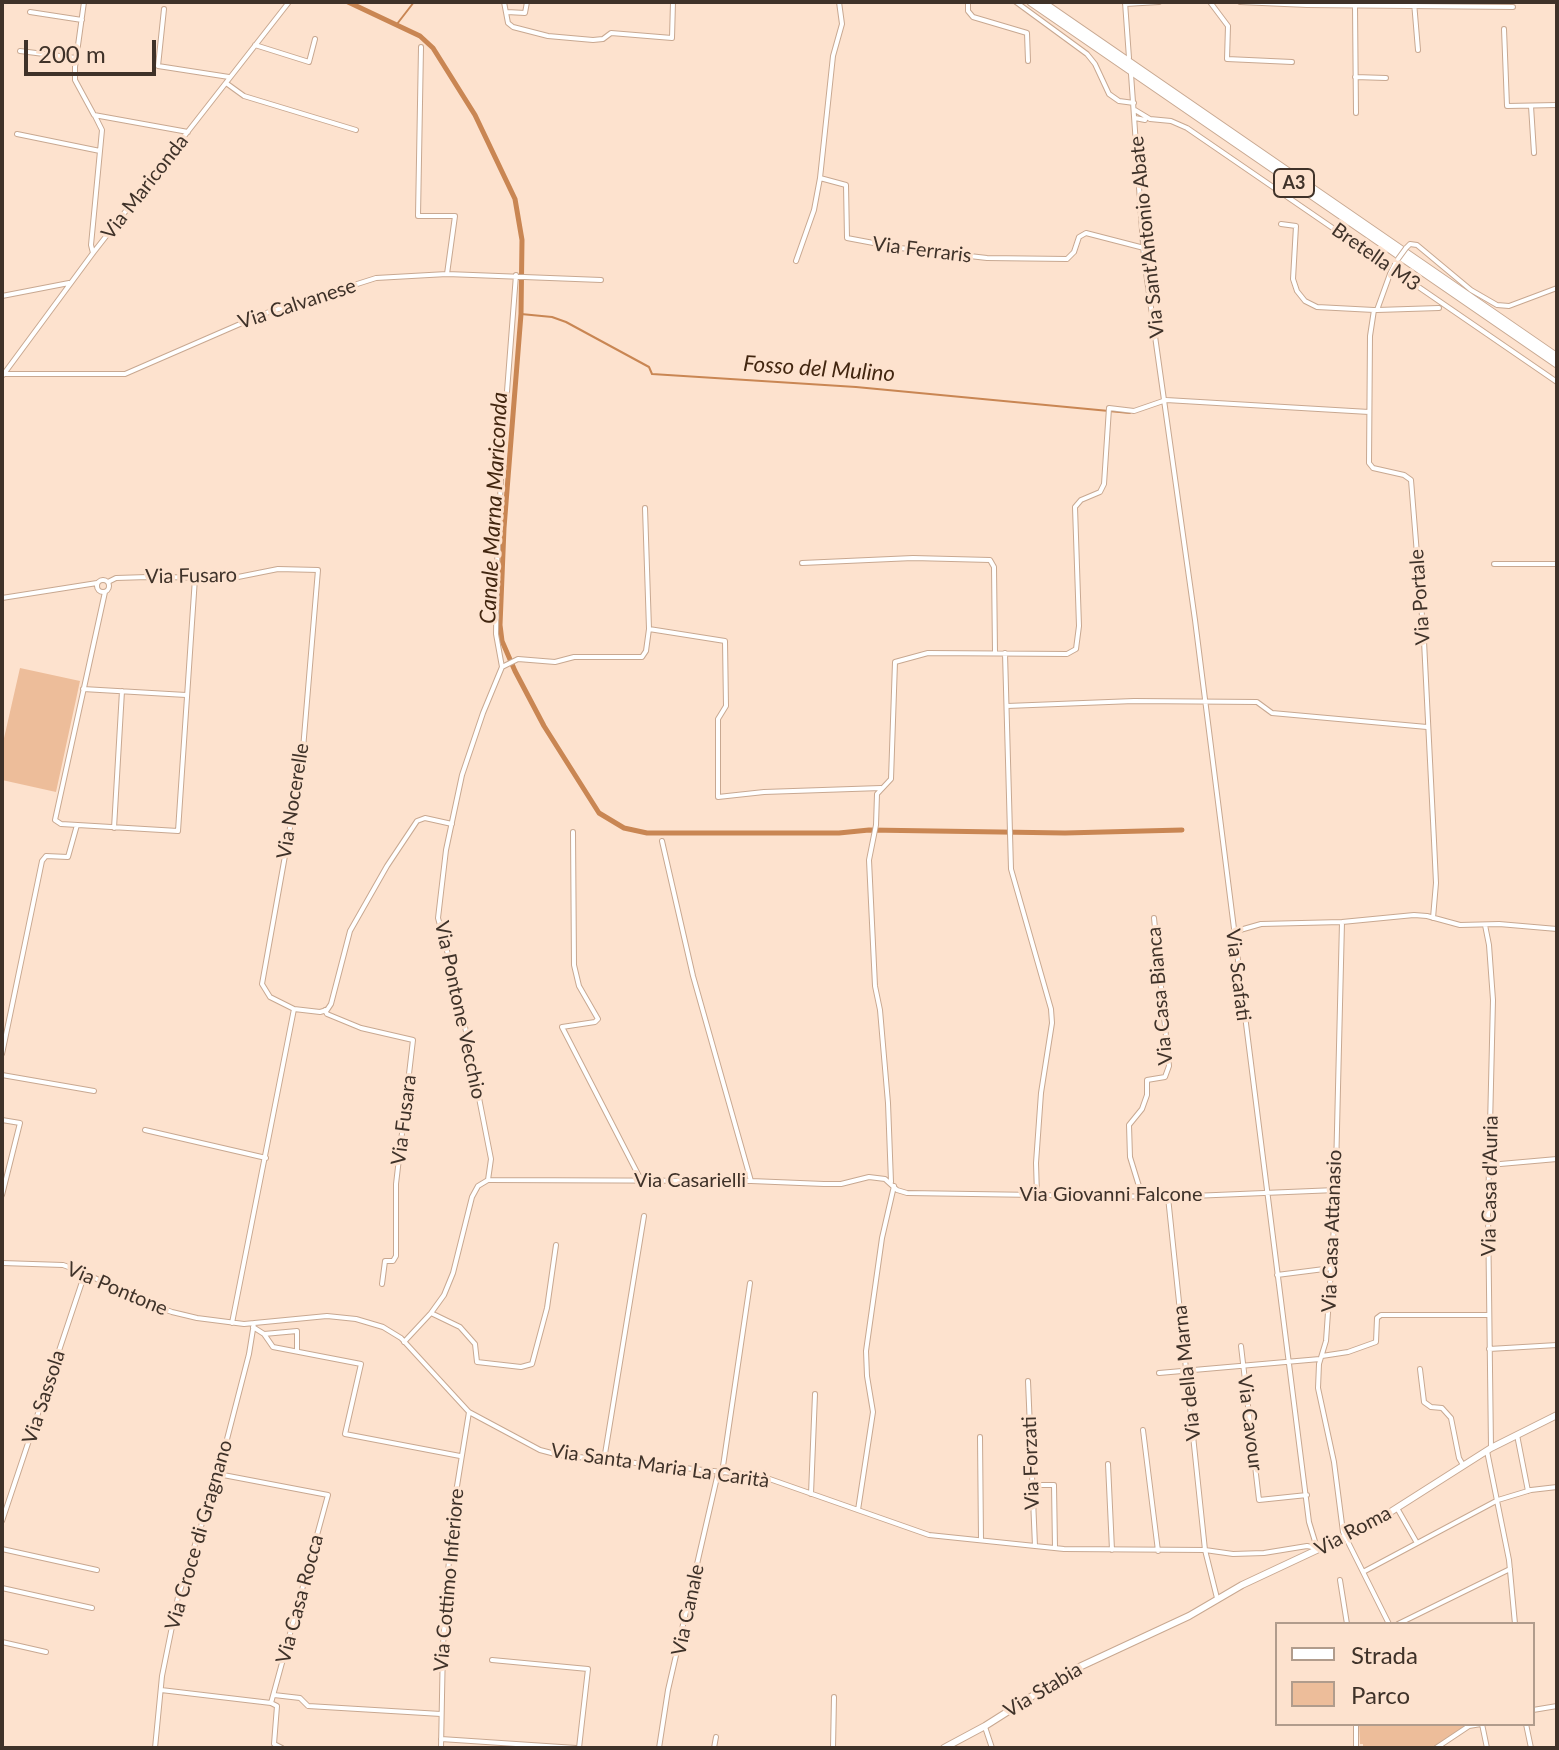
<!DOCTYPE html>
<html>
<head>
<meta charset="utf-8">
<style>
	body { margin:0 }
	#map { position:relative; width:1559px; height:1750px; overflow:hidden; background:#fde2ce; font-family:Lato,sans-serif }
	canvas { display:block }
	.frame { position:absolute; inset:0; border:4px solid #3f3229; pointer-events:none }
	.legend { position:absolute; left:1275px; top:1622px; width:260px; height:104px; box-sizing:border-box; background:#fde2ce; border:2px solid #b19c8c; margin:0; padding:10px 14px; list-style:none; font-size:24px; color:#3f3229 }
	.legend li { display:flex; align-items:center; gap:16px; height:40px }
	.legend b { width:40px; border:2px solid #b19c8c }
	.scale { position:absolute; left:24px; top:40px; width:132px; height:36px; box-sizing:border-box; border:4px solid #3f3229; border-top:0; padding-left:10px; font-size:24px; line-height:28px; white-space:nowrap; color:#3f3229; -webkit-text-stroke:6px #fde2ce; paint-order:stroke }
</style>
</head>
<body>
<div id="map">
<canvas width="1559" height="1750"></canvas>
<div class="frame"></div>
<ul class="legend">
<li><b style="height:10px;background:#fff"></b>Strada</li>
<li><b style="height:22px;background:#edbd9a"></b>Parco</li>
</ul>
<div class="scale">200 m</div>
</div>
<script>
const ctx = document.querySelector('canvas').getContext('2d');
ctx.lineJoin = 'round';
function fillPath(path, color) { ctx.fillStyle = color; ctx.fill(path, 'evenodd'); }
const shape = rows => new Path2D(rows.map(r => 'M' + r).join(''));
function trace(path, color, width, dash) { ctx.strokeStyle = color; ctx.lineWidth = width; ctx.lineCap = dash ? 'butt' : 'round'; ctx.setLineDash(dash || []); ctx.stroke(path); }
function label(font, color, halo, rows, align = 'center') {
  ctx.font = font + ' Lato,sans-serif'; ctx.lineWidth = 6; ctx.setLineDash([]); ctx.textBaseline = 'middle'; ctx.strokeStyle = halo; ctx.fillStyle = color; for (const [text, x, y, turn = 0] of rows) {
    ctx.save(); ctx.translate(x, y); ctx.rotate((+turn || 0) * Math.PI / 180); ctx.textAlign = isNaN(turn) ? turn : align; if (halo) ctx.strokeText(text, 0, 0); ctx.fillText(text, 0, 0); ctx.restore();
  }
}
const green = shape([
	[20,668,80,681,56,792,2,780,2,747],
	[1359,1724,1467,1724,1433,1748,1363,1748,1363,1744,1360,1744]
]);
const stream = shape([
	[397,24,414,2],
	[521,314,552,317,566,322,649,367,652,374,856,387,1130,413]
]);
const canal = shape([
	[348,2,420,36,433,48,475,115,515,199,522,240,521,314,504,528,500,625,502,641,515,671,544,726,599,813,624,828,647,833,839,833,869,830,1065,833,1182,830]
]);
const minor = shape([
	[84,2,75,67,75,80,94,115,188,132],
	[504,2,508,23,513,27,548,36,593,40,603,39,611,33,672,38,673,2],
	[839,2,842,24,833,56,820,178,846,185,847,238,900,248,987,258,1067,259,1074,252,1079,237,1086,233,1144,248],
	[968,2,968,11,973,17,1027,33,1028,61],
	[1016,2,1087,54,1095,64,1109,94,1119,101,1134,103],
	[1125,2,1129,58],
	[1210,2,1228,26,1227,59,1292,62],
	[1240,2,1307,5,1513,7],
	[1414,2,1418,50],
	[1125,4,1159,2],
	[1355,6,1356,113],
	[164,9,158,66,229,77],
	[30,12,82,20],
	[507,12,525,13,527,2],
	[1504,29,1507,106,1557,105],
	[255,45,309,62,315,39],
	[421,47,418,216,455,216,447,274],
	[20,51,76,58],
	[1355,77,1386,78],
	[226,83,244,96,356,130],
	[1531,106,1534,153],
	[1135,110,1150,119,1171,121,1187,128,1557,382],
	[95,116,102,130,100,151],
	[1135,118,1145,120],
	[17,134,100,151,91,245,93,253],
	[1281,224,1296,226,1293,279,1297,291,1305,301,1317,307,1374,310],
	[1406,248,1410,244,1417,245,1471,290,1497,305,1509,306,1557,288],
	[796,261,814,210,820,178],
	[1390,274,1377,310,1374,310,1370,336,1369,463,1373,468,1404,475,1411,480,1424,641,1434,841,1436,883,1433,918],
	[2,296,69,283],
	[1377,310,1439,308],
	[3,374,125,374,263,314,376,278,447,274,601,280],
	[3,375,93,253,289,2],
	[645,508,649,629,725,641,726,706,718,719,718,797,764,792,881,788],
	[802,563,913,558,990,560,994,567,995,653],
	[1494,564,1557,564],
	'97 586a6 6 0 1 1 12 0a6 6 0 1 1-12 0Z',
	[108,582,116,578,148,577,233,578,278,569,318,570,302,761,262,984,270,997,294,1009,232,1323],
	[105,592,55,820,61,824,178,831,195,578],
	[2,598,97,583],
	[1005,653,1011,869,1051,1009,1052,1023,1041,1093,1036,1163,1037,1195],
	[502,667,518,659,555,662,574,657,642,657,646,651,649,629],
	[83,689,186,695],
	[1007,706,1134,701,1257,702,1272,713,1427,727],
	[114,828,122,691],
	[573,832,574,965,579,986,598,1019,595,1022,562,1027,642,1182],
	[662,841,693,976,751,1181],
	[1342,922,1335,1212,1326,1341,1319,1364,1318,1388,1334,1462,1343,1532,1389,1624],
	[1485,925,1489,945,1493,1000,1488,1210,1491,1448],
	[1233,932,1261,924,1342,922,1414,915,1427,916,1460,925,1499,924,1557,929],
	[294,1009,320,1012,327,1010,331,1004,350,931,387,866,417,821,425,818,452,824],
	[325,1010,327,1014,361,1028,413,1040,396,1184,396,1256,393,1261,385,1261,382,1284],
	[2,1054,42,861,46,856,68,857,77,825],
	[2,1075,94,1091],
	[2,1120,20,1123,2,1195],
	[145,1130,266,1158],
	[1489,1165,1557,1159],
	[488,1180,491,1159,458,991,438,918,446,850,462,775,483,713,502,667,496,634,497,565,502,456,516,275],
	[489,1180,751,1181,824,1184,841,1184,869,1177,885,1179,897,1190,907,1193,1037,1195,1168,1197,1336,1190],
	[891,1182,888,1103,880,1010,875,986,869,860,876,825,877,794,891,779,895,662,928,653,1067,654,1076,649,1079,626,1075,507,1081,500,1100,492,1104,484,1109,408,1134,411,1166,400,1369,412],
	[1142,1196,1130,1157,1129,1125,1142,1109,1147,1095,1147,1080,1165,1077,1169,1066,1154,918],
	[1168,1197,1205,1550,1217,1598],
	[2,1263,63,1265,85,1273,134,1298,172,1312,197,1318,244,1324,327,1316,356,1319,383,1327,401,1338,469,1412,540,1450,559,1455,761,1476,929,1535,1064,1549,1205,1550,1233,1554,1264,1553,1307,1546,1317,1548,1309,1522,1195,620,1144,258,1131,74],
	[1277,1275,1332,1268],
	[431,1313,460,1327,475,1344,477,1362,521,1367,532,1364,547,1308,556,1245],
	[253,1327,264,1334,273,1347,361,1364,345,1434,460,1456],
	[264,1334,297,1331,297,1351],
	[404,1342,431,1313,444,1295,453,1273,472,1197,478,1186,488,1180],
	[1241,1346,1259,1500,1307,1495],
	[1489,1349,1557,1345],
	[1322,1356,1348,1352,1376,1342,1377,1318,1381,1315,1489,1315],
	[1420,1369,1424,1402,1431,1407,1442,1408,1451,1418,1459,1458,1463,1465],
	[1159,1373,1320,1359],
	[1028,1381,1035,1546],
	[1143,1430,1158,1551],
	[1517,1435,1528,1491],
	[980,1437,981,1540],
	[1487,1451,1509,1560,1515,1624],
	[604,1460,644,1216],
	[1108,1464,1112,1550],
	[722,1473,750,1283],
	[218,1474,328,1495,271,1703],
	[1032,1485,1054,1485,1055,1548],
	[811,1494,815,1394],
	[1397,1508,1417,1543],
	[858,1510,873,1412,867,1376,866,1351,882,1238,894,1186],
	[2,1521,85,1273],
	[2,1549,97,1570],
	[1363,1572,1498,1500,1531,1490,1557,1487],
	[1340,1580,1347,1624],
	[2,1588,92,1608],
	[1398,1624,1510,1569],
	[2,1642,46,1652],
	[492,1660,588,1669,579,1748],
	[161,1690,271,1703],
	[274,1695,300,1698,308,1706,441,1714],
	[271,1703,277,1706,274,1744,282,1748],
	[1533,1710,1557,1706],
	[1356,1724,1356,1748],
	[1482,1724,1487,1748],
	[1526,1724,1531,1748],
	[985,1727,992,1748],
	[441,1739,576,1748],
	[155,1748,162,1676,178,1597,218,1474,249,1354,254,1323],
	[441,1748,443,1645,452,1517,469,1412],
	[659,1748,668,1690,718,1473],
	[714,1748,716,1737],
	[833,1748,834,1697],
	[1436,1748,1469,1726,1481,1724]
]);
const major = shape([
	[944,1748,985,1726,1075,1669,1189,1616,1242,1585,1370,1525,1491,1448,1557,1415]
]);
const highway = shape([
	[1031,2,1557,364],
	[1042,2,1557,357]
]);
const minorBridge = shape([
	[1398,259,1406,248],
	[1390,274,1395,264]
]);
const shields = [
	[1294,183,40]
];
const shieldNames = [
	["A3",1294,183]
];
const streetNames = [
	["Via Mariconda",145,187,-52],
	["Via Sant'Antonio Abate",1147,237,-96],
	["Via Ferraris",922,250,7],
	["Bretella M3",1376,257,35],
	["Via Calvanese",297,304,-18],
	["Via Fusaro",191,576,-1],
	["Via Portale",1420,597,-94],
	["Via Nocerelle",293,801,-81],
	["Via Scafati",1238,975,83],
	["Via Casa Bianca",1160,996,-95],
	["Via Pontone Vecchio",460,1010,78],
	["Via Fusara",404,1120,-83],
	["Via Casarielli",690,1181],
	["Via Casa d'Auria",1490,1186,-89],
	["Via Giovanni Falcone",1111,1195],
	["Via Casa Attanasio",1332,1231,-88],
	["Via Pontone",117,1289,23],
	["Via della Marna",1187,1373,-96],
	["Via Sassola",44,1397,-72],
	["Via Cavour",1250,1423,83],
	["Via Forzati",1031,1463,-92],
	["Via Santa Maria La Carità",660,1466,8],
	["Via Roma",1353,1531,-28],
	["Via Croce di Gragnano",199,1535,-74],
	["Via Cottimo Inferiore",449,1580,-85],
	["Via Casa Rocca",300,1599,-75],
	["Via Canale",688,1610,-78],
	["Via Stabia",1043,1690,-31]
];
const waterNames = [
	["Fosso del Mulino",819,369,4],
	["Canale Marna Mariconda",494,508,-87]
];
fillPath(green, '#edbd9a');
trace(stream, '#c98653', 2);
trace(canal, '#c98653', 5);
trace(minor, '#c8a891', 6);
trace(major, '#c8a891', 8);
trace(highway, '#c8a891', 9);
trace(minor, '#fff', 4);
trace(major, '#fff', 6);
trace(highway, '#fff', 7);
trace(minorBridge, '#c8a891', 6, []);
trace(minorBridge, '#fff', 4);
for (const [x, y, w] of shields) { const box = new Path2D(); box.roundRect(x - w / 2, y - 14, w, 28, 6); ctx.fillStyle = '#fde2ce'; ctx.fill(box); trace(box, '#3f3229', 2); }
label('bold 18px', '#3f3229', null, shieldNames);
label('20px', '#3f3229', '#fde2ce', streetNames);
label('italic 22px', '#422610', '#fde2ce', waterNames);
</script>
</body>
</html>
